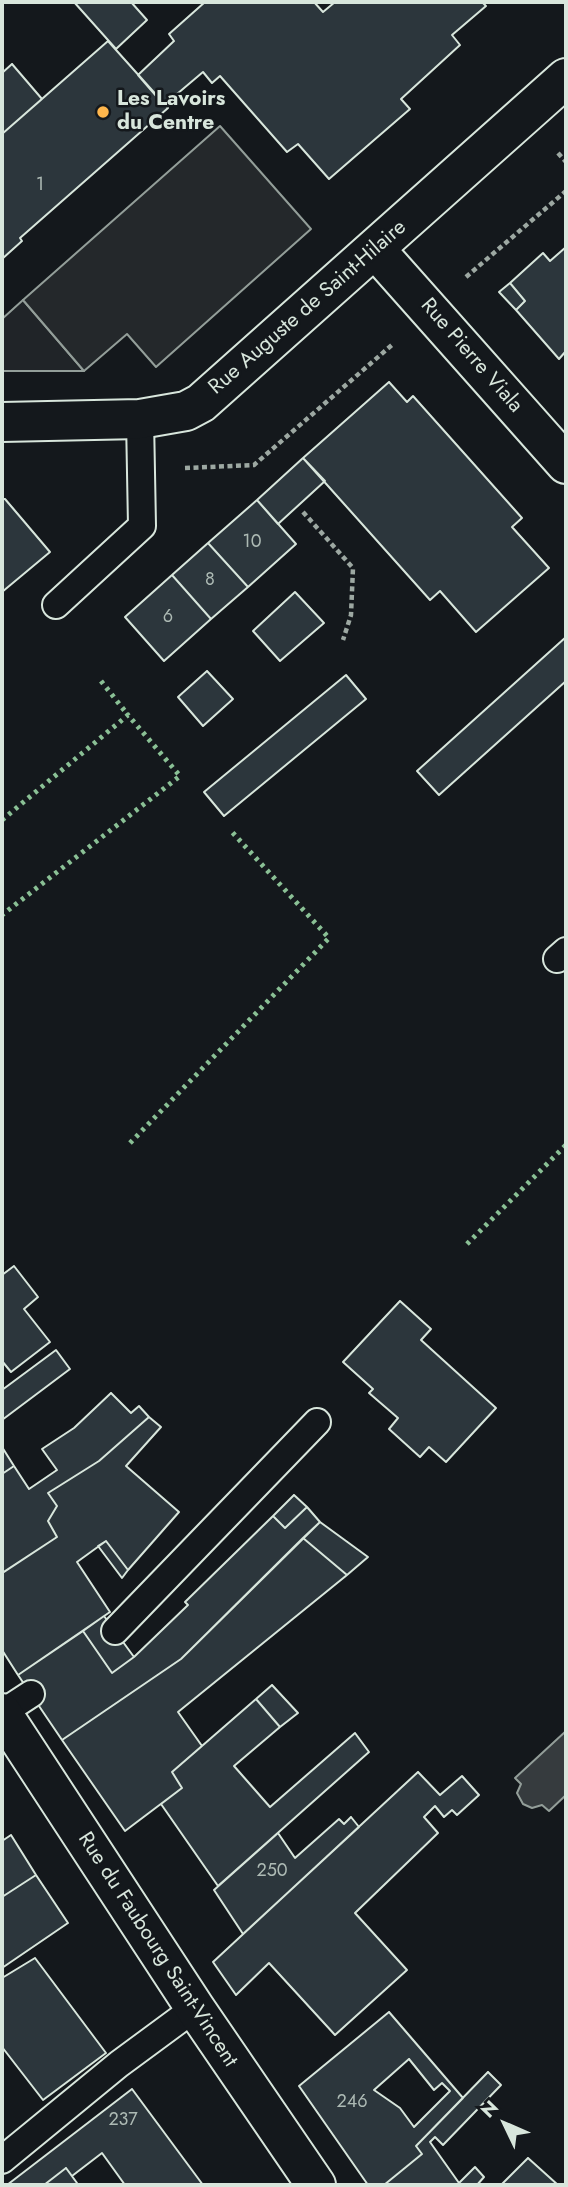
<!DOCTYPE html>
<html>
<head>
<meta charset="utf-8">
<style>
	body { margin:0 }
	#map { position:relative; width:568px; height:2187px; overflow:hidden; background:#14181c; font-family:Jost,sans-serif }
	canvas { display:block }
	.frame { position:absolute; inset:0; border:4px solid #d8e6dc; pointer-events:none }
	.north { position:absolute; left:470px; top:2089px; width:70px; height:70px; -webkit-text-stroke:5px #14181c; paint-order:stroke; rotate:314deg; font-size:19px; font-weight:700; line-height:28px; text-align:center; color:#d8e6dc }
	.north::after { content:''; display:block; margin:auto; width:24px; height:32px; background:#d8e6dc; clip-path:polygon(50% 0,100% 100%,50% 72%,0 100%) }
</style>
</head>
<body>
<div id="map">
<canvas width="568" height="2187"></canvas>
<div class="frame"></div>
<div class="north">N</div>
</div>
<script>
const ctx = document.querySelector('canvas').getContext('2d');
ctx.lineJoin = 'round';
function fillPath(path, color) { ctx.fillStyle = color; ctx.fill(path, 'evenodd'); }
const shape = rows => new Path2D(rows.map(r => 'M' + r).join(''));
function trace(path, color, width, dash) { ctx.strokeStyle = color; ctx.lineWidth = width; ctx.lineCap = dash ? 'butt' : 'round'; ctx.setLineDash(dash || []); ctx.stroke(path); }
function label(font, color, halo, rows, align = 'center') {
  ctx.font = font + ' Jost,sans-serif'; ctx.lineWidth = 5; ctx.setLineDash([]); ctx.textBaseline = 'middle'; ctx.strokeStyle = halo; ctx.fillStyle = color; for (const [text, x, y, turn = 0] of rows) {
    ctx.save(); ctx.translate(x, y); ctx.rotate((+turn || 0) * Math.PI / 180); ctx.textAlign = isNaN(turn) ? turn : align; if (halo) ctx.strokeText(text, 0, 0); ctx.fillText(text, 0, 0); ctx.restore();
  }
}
const green = shape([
	[23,300,84,371,2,371,2,319,23,300]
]);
const parking = shape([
	[220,126,311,229,156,367,127,334,84,371,23,300,220,126]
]);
const water = shape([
	[566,1731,566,1795,549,1811,542,1805,532,1808,523,1804,517,1793,521,1784,515,1778,566,1731]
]);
const building = shape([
	[74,2,131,2,147,20,116,49,74,2],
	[205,2,314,2,323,12,335,2,482,2,486,6,452,35,460,45,401,99,410,109,329,179,298,144,287,152,220,76,212,83,203,72,164,105,138,75,174,41,169,34,205,2],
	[108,41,168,108,20,238,22,241,2,259,2,134,108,41],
	[12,64,42,99,2,134,2,73,12,64],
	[566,247,566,351,559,359,516,310,525,301,510,283,543,253,550,261,566,247],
	[510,283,525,301,516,310,499,292,510,283],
	[389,382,407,402,413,396,522,518,512,527,549,568,476,632,440,591,430,600,303,458,389,382],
	[303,458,325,481,278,524,257,500,303,458],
	[2,499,5,499,50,552,2,592,2,499],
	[257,500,296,544,248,587,208,543,257,500],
	[208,543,248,587,211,619,172,575,208,543],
	[172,575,211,619,164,661,125,617,172,575],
	[295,592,324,623,280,661,253,631,295,592],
	[566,637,566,681,439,795,417,771,566,637],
	[207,671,233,699,203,726,178,697,207,671],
	[346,675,366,699,224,816,204,792,346,675],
	[14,1266,38,1297,24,1309,50,1342,11,1372,2,1361,2,1275,14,1266],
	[400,1301,431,1329,421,1340,496,1408,446,1462,429,1447,420,1457,389,1429,398,1418,369,1393,373,1389,343,1362,400,1301],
	[56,1350,70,1369,2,1420,2,1390,56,1350],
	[111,1393,131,1413,139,1406,149,1417,99,1461,48,1493,57,1506,48,1521,57,1537,4,1572,2,1569,2,1474,14,1466,29,1489,57,1470,42,1449,74,1428,111,1393],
	[149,1417,161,1427,126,1466,179,1512,128,1570,106,1541,77,1562,110,1612,18,1675,2,1650,2,1573,57,1537,48,1521,57,1506,48,1493,99,1461,149,1417],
	[2,1447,14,1466,2,1474,2,1447],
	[294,1495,307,1507,285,1528,273,1516,294,1495],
	[307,1507,320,1522,181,1659,62,1740,18,1675,83,1631,112,1673,134,1657,188,1605,185,1602,273,1516,285,1528,307,1507],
	[320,1522,368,1557,347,1575,303,1538,320,1522],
	[303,1538,347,1575,178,1712,202,1746,172,1772,182,1788,125,1831,62,1740,181,1659,303,1538],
	[106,1541,128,1570,122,1578,98,1546,106,1541],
	[104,1616,134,1657,112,1673,83,1631,104,1616],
	[272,1685,298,1713,280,1727,256,1699,272,1685],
	[256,1699,280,1727,234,1766,270,1807,355,1733,369,1752,218,1886,161,1804,182,1788,172,1772,256,1699],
	[418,1772,440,1795,462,1776,479,1795,457,1815,452,1810,444,1817,435,1806,424,1817,438,1833,355,1913,407,1970,335,2035,269,1963,236,1995,213,1962,418,1772],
	[351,1817,359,1827,243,1934,214,1890,278,1833,295,1858,339,1819,344,1824,351,1817],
	[11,1835,36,1875,2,1897,2,1841,11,1835],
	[36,1875,68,1923,2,1968,2,1897,36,1875],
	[35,1958,106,2053,43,2100,2,2047,2,1978,35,1958],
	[389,2012,463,2098,416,2146,422,2154,384,2185,368,2185,299,2086,389,2012],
	[409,2059,434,2090,442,2083,450,2091,414,2127,400,2108,374,2090,409,2059],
	[488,2072,501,2085,443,2145,435,2137,430,2142,459,2183,475,2167,484,2177,477,2185,384,2185,422,2154,416,2146,488,2072],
	[132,2089,203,2185,125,2185,102,2153,72,2176,66,2168,44,2185,7,2185,132,2089],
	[528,2158,558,2185,501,2185,528,2158],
	[66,2168,77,2183,75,2185,44,2185,66,2168]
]);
const path = shape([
	[558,153,566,162],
	[466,277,566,191],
	[185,468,254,465,393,344],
	[303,512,353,568,351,615,343,640]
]);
const service = shape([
	[56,605,142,526,140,419],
	[557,959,566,951],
	[115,1631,317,1422],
	[2,1713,31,1694],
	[2,2160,119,2064,195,2008]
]);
const minor = shape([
	[375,249,566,464],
	[2,422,140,419,186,411,201,403,566,78]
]);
const secondary = shape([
	[2,1713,195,2008,316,2185]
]);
const hedge = shape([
	[101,681,128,715],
	[2,820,128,715,180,776,2,915],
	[130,1143,329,938,232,832],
	[467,1244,566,1145]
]);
const markers = [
	[103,112,7,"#ffb74d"]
];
const numberNames = [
	["1",40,186],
	["10",252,543],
	["8",210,581],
	["6",168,618],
	["250",272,1872],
	["246",352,2103],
	["237",123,2121]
];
const poiNames = [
	["Les Lavoirs",117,100],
	["du Centre",117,124]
];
const streetNames = [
	["Rue Auguste de Saint-Hilaire",308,308,-41],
	["Rue Pierre Viala",471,356,49],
	["Rue du Faubourg Saint-Vincent",157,1950,57]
];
fillPath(green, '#202428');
trace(green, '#939e99', 2);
fillPath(parking, '#24282b');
trace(parking, '#939e99', 2);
fillPath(water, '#363b3e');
trace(water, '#939e99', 2);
fillPath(building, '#2c363c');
trace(building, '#d8e6dc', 2);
trace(service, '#d8e6dc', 30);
trace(minor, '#d8e6dc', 42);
trace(secondary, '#d8e6dc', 42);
trace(path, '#9da8a2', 4.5, [5, 3.5]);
trace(service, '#14181c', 26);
trace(minor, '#14181c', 38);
trace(secondary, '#14181c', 38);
trace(hedge, '#8ac095', 5, [3.5, 5]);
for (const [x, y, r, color] of markers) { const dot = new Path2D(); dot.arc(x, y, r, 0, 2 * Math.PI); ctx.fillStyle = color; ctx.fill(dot); trace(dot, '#14181c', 2.5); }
label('18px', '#adbab4', null, numberNames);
label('bold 21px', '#d8e6dc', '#14181c', poiNames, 'left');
label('21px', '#d8e6dc', '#14181c', streetNames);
</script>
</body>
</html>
